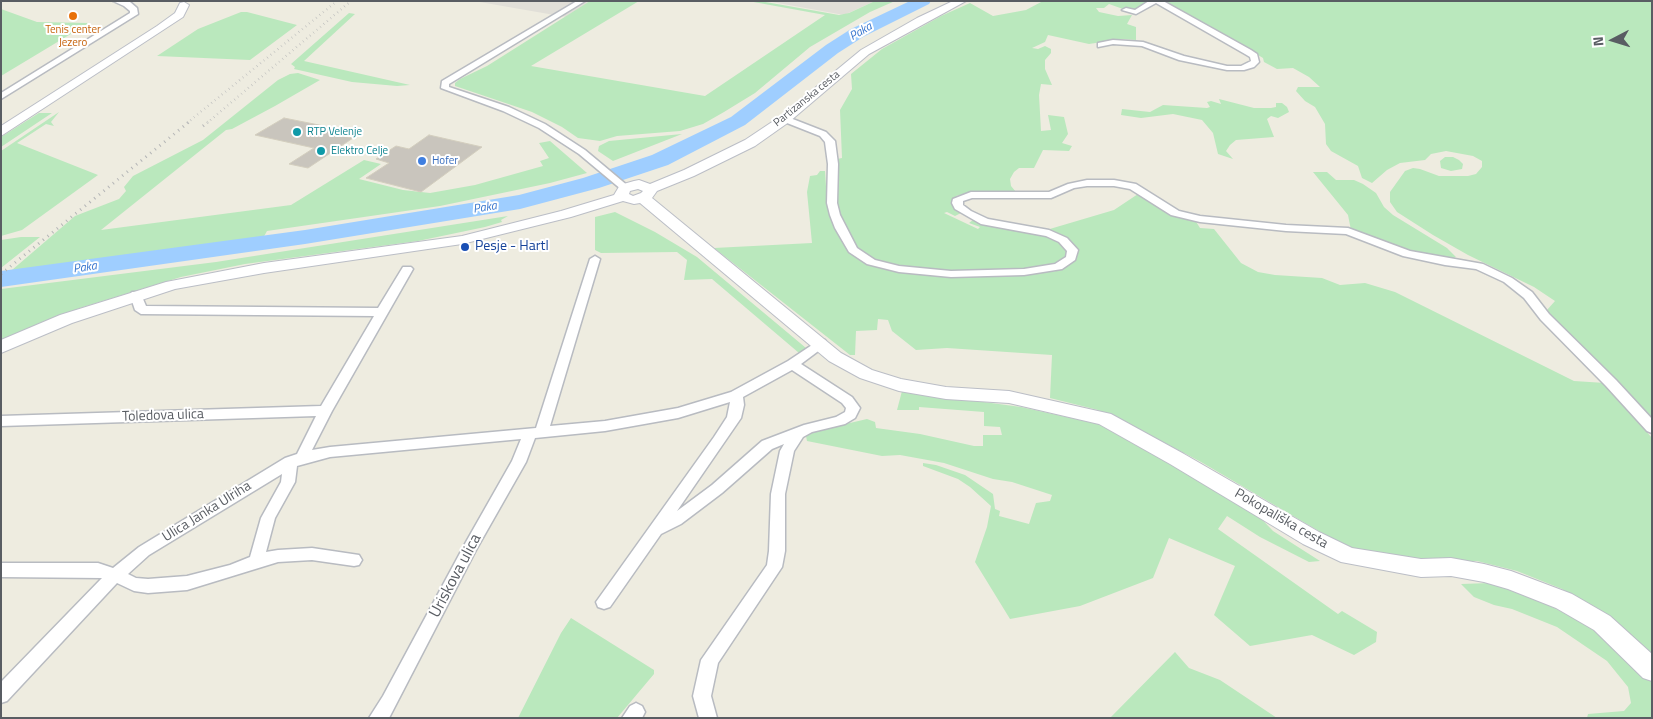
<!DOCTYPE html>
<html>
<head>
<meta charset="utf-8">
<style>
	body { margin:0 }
	#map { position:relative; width:1653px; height:719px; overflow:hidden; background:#eeece0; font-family:"Titillium Web",sans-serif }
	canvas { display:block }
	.frame { position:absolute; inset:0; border:2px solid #595d63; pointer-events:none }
	.north { position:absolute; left:1588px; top:15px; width:50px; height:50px; -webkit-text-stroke:4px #fff; paint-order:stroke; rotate:265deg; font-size:14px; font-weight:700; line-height:20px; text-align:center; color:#595d63 }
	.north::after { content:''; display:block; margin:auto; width:18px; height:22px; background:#595d63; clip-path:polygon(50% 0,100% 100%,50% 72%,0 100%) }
</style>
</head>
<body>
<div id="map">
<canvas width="1653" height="719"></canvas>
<div class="frame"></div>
<div class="north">N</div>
</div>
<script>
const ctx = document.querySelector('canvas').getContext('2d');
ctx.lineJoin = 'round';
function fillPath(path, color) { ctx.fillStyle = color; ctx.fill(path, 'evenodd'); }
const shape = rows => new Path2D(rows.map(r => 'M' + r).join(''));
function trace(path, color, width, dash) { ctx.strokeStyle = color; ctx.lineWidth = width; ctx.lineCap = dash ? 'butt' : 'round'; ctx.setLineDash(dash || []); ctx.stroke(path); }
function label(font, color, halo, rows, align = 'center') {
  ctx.font = font + ' "Titillium Web",sans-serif'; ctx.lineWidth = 4; ctx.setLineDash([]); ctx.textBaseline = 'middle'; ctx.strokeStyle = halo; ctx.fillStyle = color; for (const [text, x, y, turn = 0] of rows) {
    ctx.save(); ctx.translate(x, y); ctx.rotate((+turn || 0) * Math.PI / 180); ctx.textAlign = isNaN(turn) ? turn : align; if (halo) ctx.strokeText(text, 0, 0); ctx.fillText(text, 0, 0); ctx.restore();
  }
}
const industrial = shape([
	[474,1,591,1,566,17],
	[767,1,875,1,844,15]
]);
const green = shape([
	[590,1,639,1,531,66,705,96,825,15,748,1,760,1,839,15,849,13,875,1,895,1,870,12,810,47,755,93,724,112,703,124,680,131,617,136,600,141,578,138,562,127,532,112,455,86,455,83,460,79,487,66],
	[1043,1,1148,2,1138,10,1123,9,1109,4,1104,8,1096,8,1099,12,1118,16,1132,15,1127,24,1136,27,1136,40,1121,39,1089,44,1048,35,1045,42,1032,48,1038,49,1045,46,1051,49,1051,53,1045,60,1045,69,1052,85,1041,84,1039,95,1041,131,1051,130,1048,115,1064,117,1068,134,1062,143,1072,146,1069,151,1043,150,1034,168,1019,168,1014,172,1010,179,1011,186,1016,192,1014,195,967,193,956,196,954,202,961,213,955,216,947,212,944,213,978,229,980,227,969,223,973,220,989,225,1041,233,1067,245,1067,258,1050,267,1017,271,969,272,910,269,870,259,854,247,843,229,836,205,832,160,842,158,840,110,852,89,851,74,882,49,941,16,970,3,993,16,1026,10],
	[1160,1,1652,1,1652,422,1561,332,1547,310,1555,301,1534,287,1468,255,1433,235,1397,212,1390,202,1390,192,1405,171,1413,168,1420,169,1439,176,1468,176,1476,174,1482,167,1482,161,1473,156,1446,151,1431,154,1425,160,1400,163,1387,170,1372,183,1362,178,1358,166,1331,151,1326,144,1325,124,1315,107,1305,101,1296,91,1298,87,1320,87,1309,77,1293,68,1277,69,1264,62,1263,58,1258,55],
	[1,9,37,22,89,23,1,76],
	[241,12,247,12,297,25,250,60,157,56,198,29],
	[349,13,355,14,304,61,410,85,397,86,352,82,294,69,295,67,291,64],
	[298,73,320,80,275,106,232,129,226,130,101,230,291,205,364,160,381,164,359,179,403,190,430,193,475,185,543,166,540,161,549,158,539,143,550,141,587,173,550,183,440,206,267,231,262,240,58,266,12,270,75,216,119,199,126,191,124,187,133,176,203,140,278,80,290,74],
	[1219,99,1254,108,1271,108,1276,107,1276,103,1282,103,1287,107,1289,112,1278,118,1271,116,1267,119,1274,137,1236,140,1230,145,1226,151,1233,159,1218,154,1213,133,1202,120,1173,114,1141,118,1121,115,1122,109,1150,112,1163,105,1207,108,1210,107,1207,102,1211,101,1221,104],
	[59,112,51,122,54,126,46,124,17,143,98,175,22,230,1,236,1,151],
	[39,113,52,113,1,147,1,137],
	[682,134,613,161,598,151,599,146,609,141],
	[1445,157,1453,157,1459,160,1463,164,1462,169,1451,171,1441,168,1440,161],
	[820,171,825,171,827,201,837,231,862,260,877,267,895,271,1027,274,1056,271,1067,266,1073,260,1077,253,1043,231,1114,210,1141,192,1195,220,1200,228,1214,229,1241,263,1258,272,1275,275,1322,278,1340,285,1365,283,1395,292,1574,381,1605,383,1652,438,1652,653,1605,616,1562,589,1517,571,1477,561,1408,562,1376,558,1341,544,1201,462,1127,423,1098,410,1050,398,1052,355,947,348,916,350,892,331,888,320,878,319,877,330,856,331,855,355,850,355,714,248,812,243,807,192,810,176,817,175],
	[1313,172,1327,172,1336,180,1354,180,1363,184,1376,193,1384,207,1393,215,1447,248,1456,257,1451,259,1423,256,1351,230,1348,215],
	[615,212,655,232,697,257,806,348,799,353,712,279,684,280,687,260,677,252,601,253,595,250,595,217],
	[508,216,501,220,502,222,485,227,418,241,245,264,181,277,80,308,1,341,1,289,216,262],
	[21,237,40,237,1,268,1,240],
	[902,391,1021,407,1098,424,1252,509,1273,531,1320,561,1309,562,1260,537,1227,516,1218,529,1338,614,1342,611,1377,632,1376,642,1354,655,1312,635,1250,646,1214,615,1235,566,1169,538,1153,578,1080,606,1010,619,975,562,987,527,991,506,970,487,958,479,923,466,923,463,936,465,965,475,993,494,995,509,1000,511,999,516,1029,524,1036,503,1050,501,1052,495,1012,482,993,479,944,463,900,455,882,456,807,441,806,436,811,432,867,419,875,422,876,428,920,434,974,446,983,446,983,435,1002,435,1000,427,984,426,984,412,919,407,919,410,897,410],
	[1490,583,1533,598,1582,621,1610,638,1652,677,1652,718,1587,718,1588,714,1624,711,1631,703,1628,687,1607,661,1557,627,1512,609,1494,605,1474,597,1461,584],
	[571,618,654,670,654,674,617,718,518,718,561,633],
	[1175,652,1189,668,1220,680,1277,718,1110,718]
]);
const river = shape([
	[910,1,931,1,929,4,863,37,838,53,745,125,668,165,599,188,520,209,305,244,1,287,1,271,305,230,519,195,583,178,652,155,731,117,826,45,851,29,910,1]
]);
const building = shape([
	[284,118,339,129,331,134,353,138,308,168,289,164,314,148,255,135,284,118],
	[429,135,482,147,421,192,366,178,389,163,376,159,396,146,409,149,429,135]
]);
const street = shape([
	[113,1,130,2,137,8,138,14,1,99,1,93,130,13,130,11,124,6,113,1],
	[577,1,585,1,449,84,449,87,509,107,545,124,585,150,628,186,628,190,622,190,579,154,539,128,503,111,441,88,442,81,577,1],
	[1149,1,1163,1,1251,50,1257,54,1259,62,1254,67,1244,70,1227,70,1179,60,1142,46,1113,44,1098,47,1098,43,1113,40,1143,42,1184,56,1227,66,1241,66,1251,61,1250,57,1245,54,1156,3,1136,14,1122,10,1126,8,1135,10,1149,1],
	[785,116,826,132,835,141,838,164,837,203,840,215,857,248,875,260,899,266,951,271,1024,269,1055,264,1066,257,1067,251,1059,242,1046,236,981,224,955,209,952,203,953,199,971,192,1049,192,1068,184,1087,180,1114,180,1136,184,1179,211,1200,216,1286,225,1348,228,1410,251,1483,264,1512,278,1532,292,1549,314,1616,380,1652,419,1652,433,1647,431,1606,386,1541,320,1524,298,1504,282,1476,269,1445,265,1403,256,1346,234,1286,231,1200,222,1171,215,1130,189,1114,186,1087,186,1074,188,1051,198,972,198,963,201,963,205,971,211,988,219,1049,230,1067,238,1078,250,1075,260,1062,269,1024,275,951,277,899,272,867,264,849,252,835,228,830,215,827,203,828,164,825,142,820,136,782,121,782,117,785,116],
	[595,256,600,259,550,426,605,421,678,408,731,392,788,361,821,339,825,340,827,343,825,346,801,364,852,397,860,408,855,418,845,424,812,432,803,437,794,451,785,494,785,551,782,567,718,663,711,696,717,718,699,718,693,696,701,660,767,565,769,551,771,494,780,451,784,444,772,449,722,493,681,524,661,534,610,607,604,609,598,607,596,602,714,437,727,417,730,402,678,418,605,431,535,438,526,462,476,550,389,718,369,718,383,696,466,542,512,461,521,439,330,457,297,466,295,482,275,518,266,552,278,550,312,548,359,555,362,560,359,565,354,566,312,560,278,562,187,590,148,593,134,591,117,583,7,701,1,703,1,682,102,578,1,577,1,563,98,563,113,568,139,547,285,458,297,454,316,416,1,426,1,416,321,406,374,316,141,314,135,310,130,295,132,292,140,292,146,306,378,308,403,267,411,267,413,269,332,411,312,450,330,447,536,428,590,259,595,256],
	[792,370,842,403,846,408,845,412,836,417,804,425,762,441,712,485,677,511,741,418,744,405,743,397,792,370],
	[282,474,281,482,261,518,250,557,230,565,187,576,148,579,136,578,128,574,149,555,282,474],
	[636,703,642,706,645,712,642,718,622,718,630,706,636,703]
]);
const secondary = shape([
	[953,1,966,1,869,54,789,122,755,146,694,176,657,191,652,198,841,353,872,370,901,379,946,387,1009,391,1111,414,1184,454,1319,532,1352,548,1421,559,1451,558,1484,564,1511,571,1572,594,1610,616,1652,654,1652,681,1643,678,1594,630,1556,608,1508,589,1484,582,1451,576,1421,577,1341,562,1303,544,1170,464,1099,424,1009,403,946,399,899,391,860,378,829,361,640,203,634,204,623,201,571,217,462,244,264,273,175,289,72,323,1,353,1,340,60,315,166,282,264,263,462,236,561,211,614,195,620,185,634,181,639,180,650,184,684,170,745,140,781,116,861,50,917,18,953,1],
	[638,189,643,191,641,193,633,196,629,194,630,191,638,189],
	[184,2,189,5,183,17,1,136,1,126,157,26,175,13,180,3,184,2]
]);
const railFar1 = shape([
	[187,123,337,1],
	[207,123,351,1]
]);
const rail = shape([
	[203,126,208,122],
	[1,274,189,122]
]);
const markers = [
	[73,16,5,"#e8710a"],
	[297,132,5,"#0f9aa8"],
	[321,151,5,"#0f9aa8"],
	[422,161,5,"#3f7fe0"],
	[465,247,5,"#1a4fb4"]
];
const farFoodnames = [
	["Tenis center",73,30],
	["Jezero",73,43]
];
const farStreetnames = [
	["Partizanska cesta",807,99,-39]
];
const farCulturenames = [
	["RTP Velenje",307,132],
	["Elektro Celje",331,151]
];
const farShopnames = [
	["Hofer",432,161]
];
const farWaternames = [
	["Paka",861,32,-30],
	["Paka",485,208,-9],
	["Paka",85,268,-8]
];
const transitNames = [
	["Pesje - Hartl",475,247]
];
const streetNames = [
	["Toledova ulica",163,416,-2],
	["Ulica Janka Ulriha",207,512,-32],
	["Pokopališka cesta",1281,519,30]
];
const nearStreetnames = [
	["Uriskova ulica",456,576,-62]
];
fillPath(industrial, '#e1dfd8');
fillPath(green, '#bae8bd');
fillPath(river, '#9fceff');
fillPath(building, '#c9c5bd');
trace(building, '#d3cebe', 1);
trace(street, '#b8bbc1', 3);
trace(secondary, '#bbbec6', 2);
fillPath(street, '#fff');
fillPath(secondary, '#fff');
trace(railFar1, '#b4b5b6', 2.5, [0.5, 4]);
trace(rail, '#b4b5b6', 3, [1, 5]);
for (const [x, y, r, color] of markers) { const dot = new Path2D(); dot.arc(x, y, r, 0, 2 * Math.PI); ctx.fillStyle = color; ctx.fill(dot); trace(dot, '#fff', 2); }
label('11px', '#c56008', '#fff', farFoodnames);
label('11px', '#595d63', '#fff', farStreetnames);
label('11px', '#0d838f', '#fff', farCulturenames, 'left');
label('11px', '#366cbe', '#fff', farShopnames, 'left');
label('italic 12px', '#3675ce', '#fff', farWaternames);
label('14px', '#164399', '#fff', transitNames, 'left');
label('14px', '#595d63', '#fff', streetNames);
label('16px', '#595d63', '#fff', nearStreetnames);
</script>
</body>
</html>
